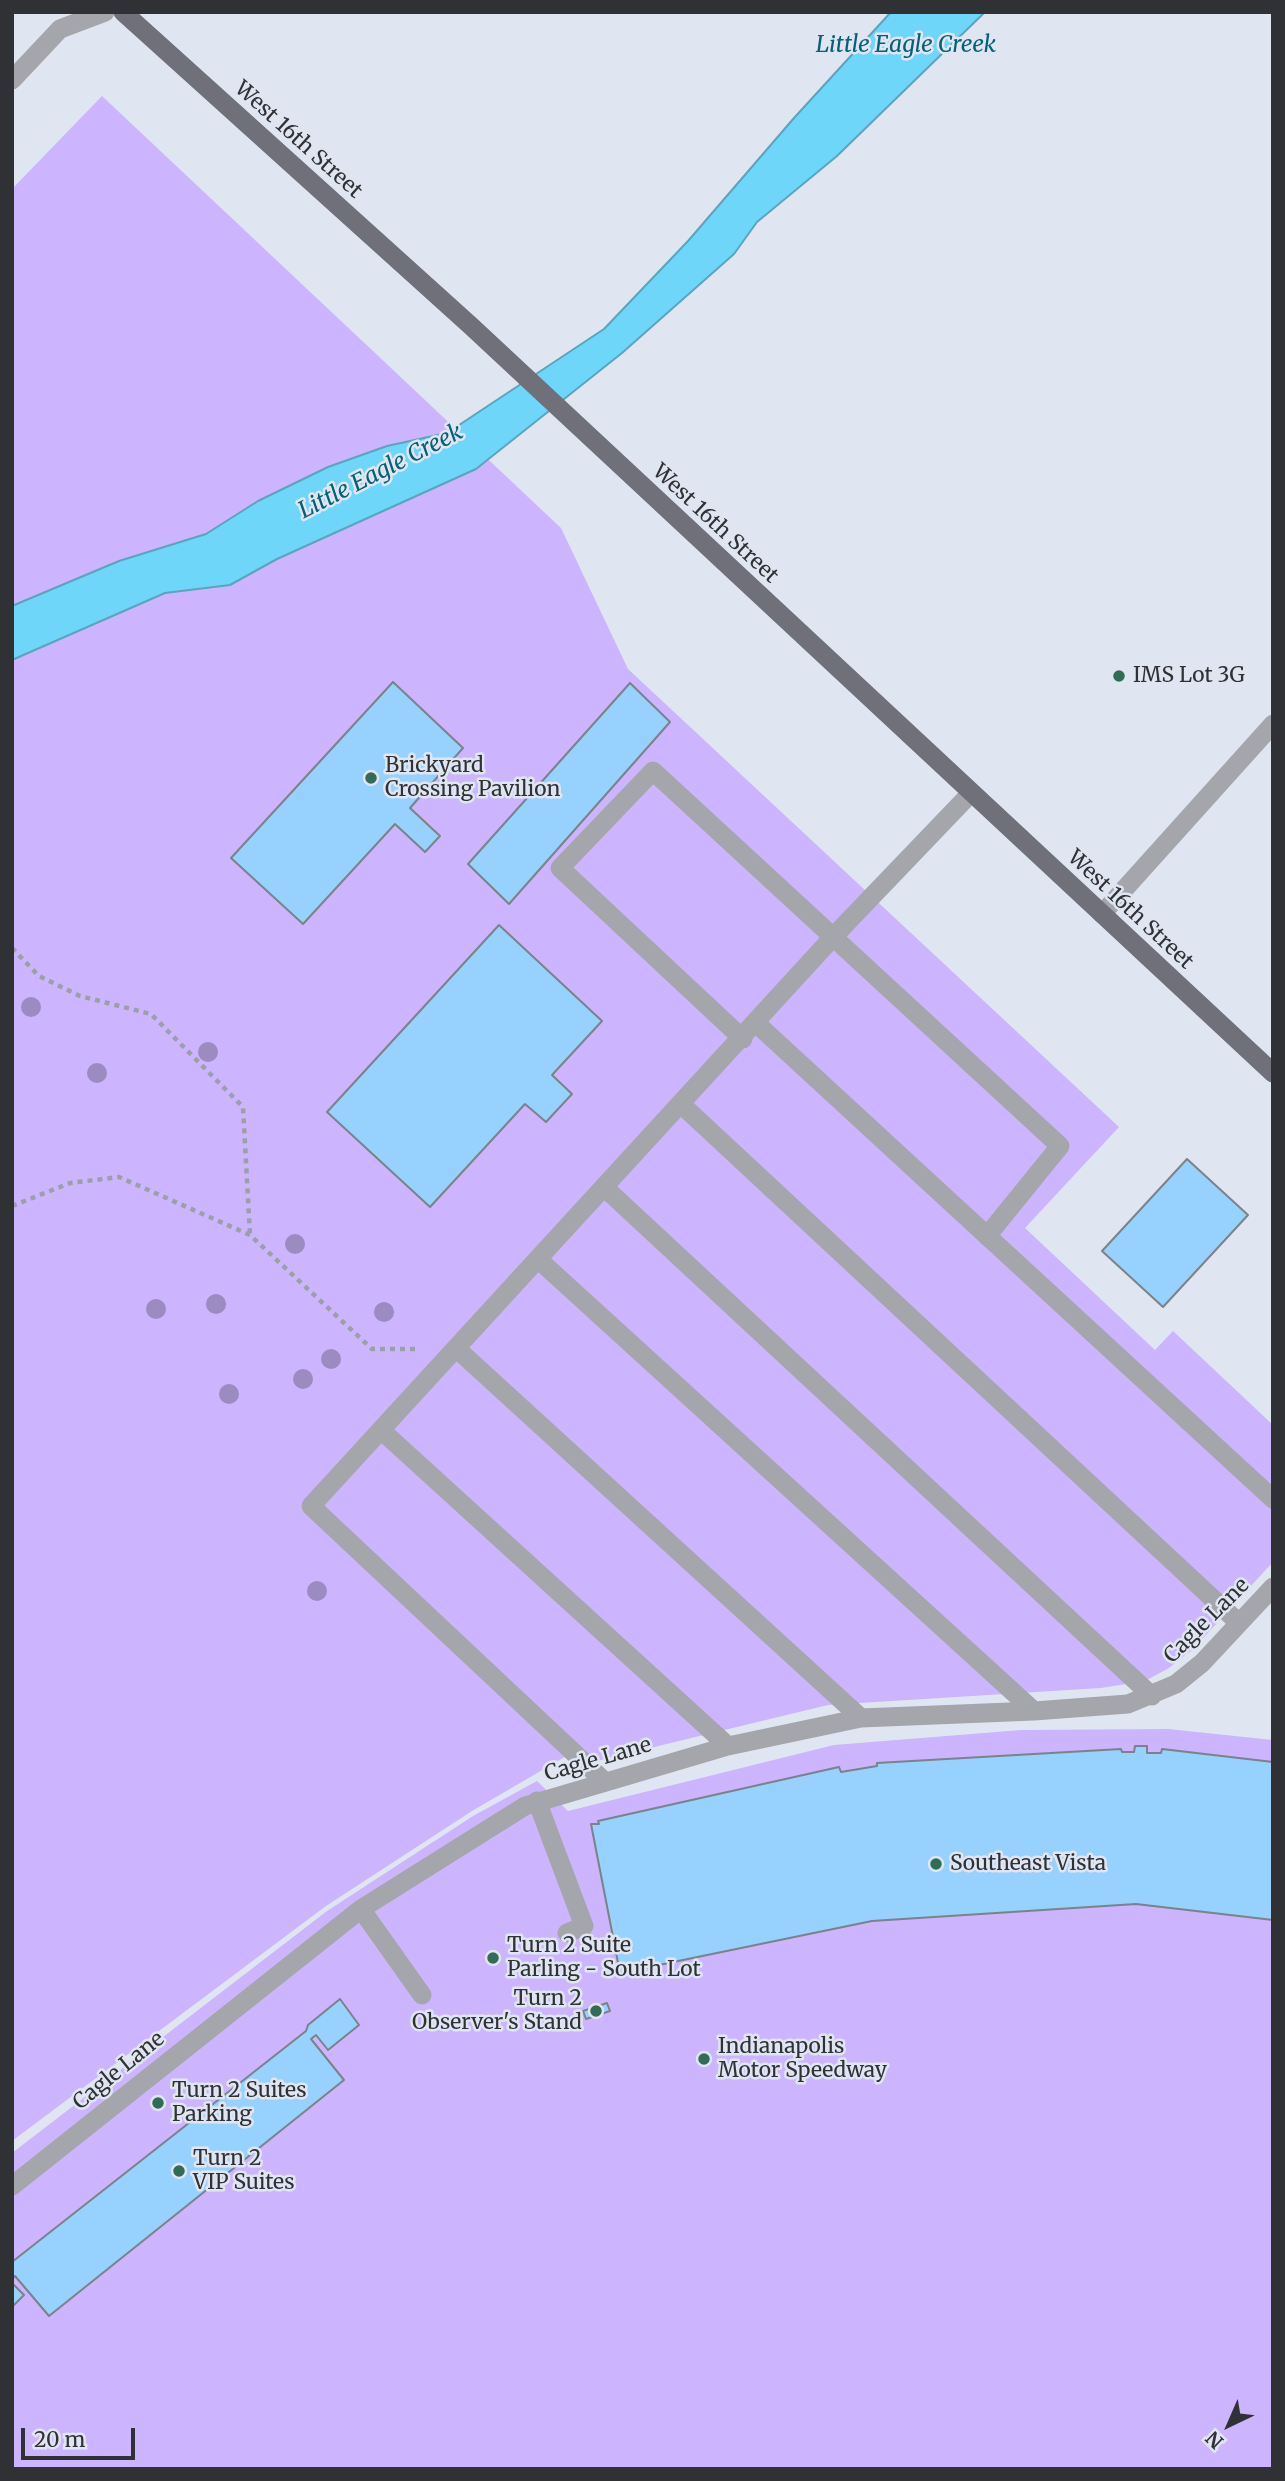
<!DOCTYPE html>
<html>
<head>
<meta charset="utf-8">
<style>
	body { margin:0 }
	#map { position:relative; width:1285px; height:2481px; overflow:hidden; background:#e0e6f1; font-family:Merriweather,serif }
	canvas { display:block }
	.frame { position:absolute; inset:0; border:14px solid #2f3135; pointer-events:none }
	.north { position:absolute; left:1194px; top:2390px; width:70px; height:70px; -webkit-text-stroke:5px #e0e6f1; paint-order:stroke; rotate:224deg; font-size:19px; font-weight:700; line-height:28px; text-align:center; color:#2f3135 }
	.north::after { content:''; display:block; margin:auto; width:24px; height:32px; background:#2f3135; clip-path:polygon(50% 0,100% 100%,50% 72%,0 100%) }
	.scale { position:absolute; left:21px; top:2428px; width:114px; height:32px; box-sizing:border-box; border:4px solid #2f3135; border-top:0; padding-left:9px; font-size:21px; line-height:24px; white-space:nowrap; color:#2f3135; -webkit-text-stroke:5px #e0e6f1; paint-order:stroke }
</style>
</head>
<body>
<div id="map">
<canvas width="1285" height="2481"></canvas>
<div class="frame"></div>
<div class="north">N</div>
<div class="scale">20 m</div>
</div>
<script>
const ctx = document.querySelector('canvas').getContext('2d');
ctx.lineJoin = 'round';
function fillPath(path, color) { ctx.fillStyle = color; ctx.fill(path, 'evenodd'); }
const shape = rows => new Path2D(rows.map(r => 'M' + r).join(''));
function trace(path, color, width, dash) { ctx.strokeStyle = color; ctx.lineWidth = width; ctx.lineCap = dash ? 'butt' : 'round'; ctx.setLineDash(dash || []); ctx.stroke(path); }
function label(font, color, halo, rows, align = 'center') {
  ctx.font = font + ' Merriweather,serif'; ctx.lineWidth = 5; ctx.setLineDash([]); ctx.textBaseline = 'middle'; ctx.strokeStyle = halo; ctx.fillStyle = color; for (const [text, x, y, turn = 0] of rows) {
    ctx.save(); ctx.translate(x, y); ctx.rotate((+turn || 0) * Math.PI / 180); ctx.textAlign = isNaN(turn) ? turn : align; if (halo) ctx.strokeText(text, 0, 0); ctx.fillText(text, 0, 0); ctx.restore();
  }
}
const green = shape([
	[102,96,561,528,628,669,1119,1127,1025,1228,1155,1350,1173,1331,1273,1425,1273,1562,1194,1648,1169,1668,1145,1681,1101,1688,828,1705,588,1763,575,1751,472,1811,326,1906,12,2141,12,189],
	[1168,1729,1273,1740,1273,2469,12,2469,12,2153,327,1911,473,1816,537,1781,568,1811,834,1745,1021,1730]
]);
const water = shape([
	[891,12,985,12,837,156,757,222,734,254,622,353,476,469,277,559,230,585,165,593,12,660,12,606,119,561,206,534,258,501,328,467,387,446,447,433,604,329,688,241,794,118,891,12]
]);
const building = shape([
	[393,682,463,748,410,808,440,836,425,852,395,824,303,924,231,858,393,682],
	[630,683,670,722,509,904,468,864,630,683],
	[499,925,602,1021,552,1075,572,1094,546,1122,525,1104,430,1207,327,1112,499,925],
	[1187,1159,1248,1215,1163,1307,1102,1251,1187,1159],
	[1135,1746,1147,1746,1147,1753,1161,1753,1162,1749,1273,1762,1273,1920,1136,1904,872,1921,620,1973,591,1824,599,1824,598,1821,839,1767,841,1772,877,1766,877,1763,1121,1749,1122,1752,1134,1752,1135,1746],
	[340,1999,359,2025,328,2050,316,2035,311,2039,344,2080,49,2316,15,2276,12,2279,12,2262,306,2031,308,2025,340,1999],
	[607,2003,610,2011,586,2019,583,2011,607,2003],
	[12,2283,24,2295,12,2307,12,2283]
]);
const path = shape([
	[12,948,39,976,80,996,151,1014,243,1107,250,1235],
	[12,1206,70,1183,119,1177,250,1235,372,1349,417,1349]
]);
const service = shape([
	[12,80,60,29,105,12],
	[1102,914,1273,724],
	[757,1024,1273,1499],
	[743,1039,560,868,653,771,1060,1146,987,1236],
	[682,1105,1239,1623],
	[605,1188,1152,1696],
	[539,1260,1034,1711],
	[457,1349,861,1718],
	[381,1430,728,1746],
	[604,1781,311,1506,834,936,971,793],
	[537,1801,584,1926,567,1933],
	[361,1909,422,1995],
	[12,2186,361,1909,525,1806,728,1746,861,1718,1034,1711,1128,1704,1176,1684,1202,1663,1273,1587]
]);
const primary = shape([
	[123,12,471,326,1273,1073]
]);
const trees = [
	[31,1007],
	[208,1052],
	[97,1073],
	[295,1244],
	[216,1304],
	[156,1309],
	[384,1312],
	[331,1359],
	[303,1379],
	[229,1394],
	[317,1591]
];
const markers = [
	[1119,676,7,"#336c54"],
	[371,778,7,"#336c54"],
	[936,1864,7,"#336c54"],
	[493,1958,7,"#336c54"],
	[596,2011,7,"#336c54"],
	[704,2059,7,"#336c54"],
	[158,2103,7,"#336c54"],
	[179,2171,7,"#336c54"]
];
const streetNames = [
	["West 16th Street",298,140,42],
	["West 16th Street",715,524,43],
	["West 16th Street",1130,910,43],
	["Cagle Lane",1207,1621,-45],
	["Cagle Lane",598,1760,-16],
	["Cagle Lane",119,2071,-39]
];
const poiNames = [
	["IMS Lot 3G",1133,676],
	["Brickyard",385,766],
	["Crossing Pavilion",385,790],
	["Southeast Vista",950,1864],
	["Turn 2 Suite",507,1946],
	["Parling - South Lot",507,1970],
	["Turn 2",582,1999,"right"],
	["Observer's Stand",582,2023,"right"],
	["Indianapolis",718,2047],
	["Motor Speedway",718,2071],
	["Turn 2 Suites",172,2091],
	["Parking",172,2115],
	["Turn 2",193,2159],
	["VIP Suites",193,2183]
];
const waterNames = [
	["Little Eagle Creek",906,45],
	["Little Eagle Creek",381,472,-27]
];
fillPath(green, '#cdb4fe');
fillPath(water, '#6ed6f9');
trace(water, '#5ba4be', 2);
fillPath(building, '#97d1fd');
trace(building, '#7a838a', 2);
trace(path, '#9ba0a8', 4.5, [5, 5]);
trace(service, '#a5a6ab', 19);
trace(primary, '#6f7079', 19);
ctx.fillStyle = '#9c8bc0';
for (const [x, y] of trees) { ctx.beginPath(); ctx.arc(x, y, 10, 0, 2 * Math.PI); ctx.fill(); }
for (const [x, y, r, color] of markers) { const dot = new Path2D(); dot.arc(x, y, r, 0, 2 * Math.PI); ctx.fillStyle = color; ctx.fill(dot); trace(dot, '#e0e6f1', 2.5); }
label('21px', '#2f3135', '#e0e6f1', streetNames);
label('21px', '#2f3135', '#e0e6f1', poiNames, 'left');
label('italic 23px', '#066078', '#e0e6f1', waterNames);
</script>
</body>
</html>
